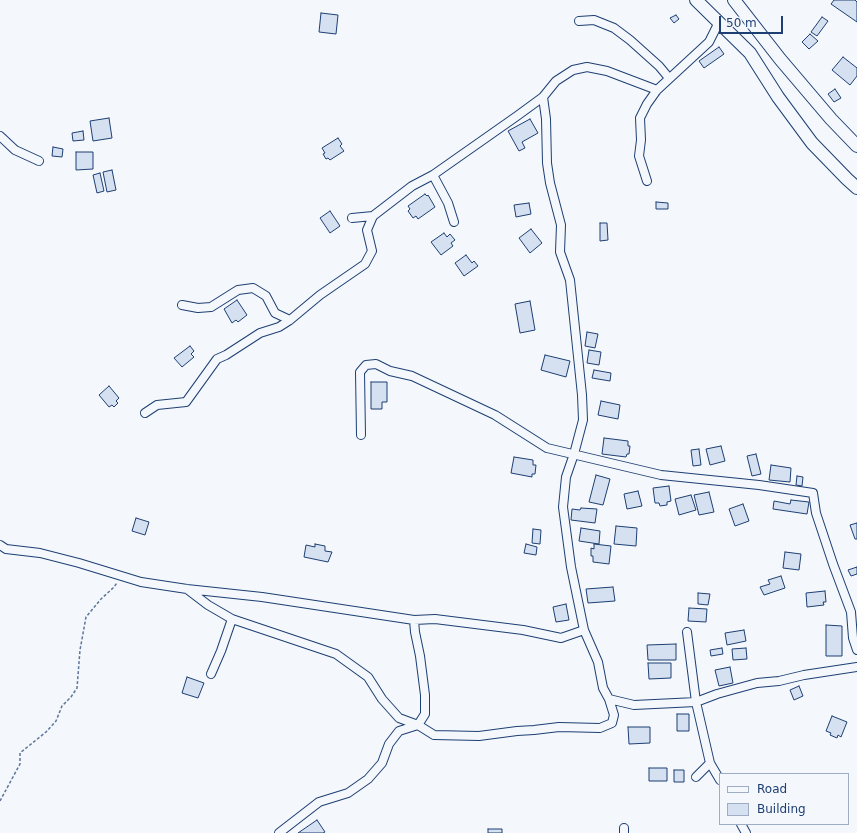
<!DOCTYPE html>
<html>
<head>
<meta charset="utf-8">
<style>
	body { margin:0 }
	#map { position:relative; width:857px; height:833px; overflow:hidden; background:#f4f7fb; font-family:"DejaVu Sans",sans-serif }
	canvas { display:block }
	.legend { position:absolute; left:719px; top:773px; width:130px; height:52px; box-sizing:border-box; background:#f4f7fb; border:1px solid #9eadc5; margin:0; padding:5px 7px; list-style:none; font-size:12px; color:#1d3f73 }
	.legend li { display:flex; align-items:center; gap:8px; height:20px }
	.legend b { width:20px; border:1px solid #9eadc5 }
	.scale { position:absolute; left:719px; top:16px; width:64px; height:18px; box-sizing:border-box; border:2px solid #1d3f73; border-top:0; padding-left:5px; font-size:12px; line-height:14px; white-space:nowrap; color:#1d3f73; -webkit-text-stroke:3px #f4f7fb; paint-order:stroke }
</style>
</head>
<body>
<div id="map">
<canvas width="857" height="833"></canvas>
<ul class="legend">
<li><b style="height:5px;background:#f4f7fb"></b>Road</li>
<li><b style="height:11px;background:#d5e0f0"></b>Building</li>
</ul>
<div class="scale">50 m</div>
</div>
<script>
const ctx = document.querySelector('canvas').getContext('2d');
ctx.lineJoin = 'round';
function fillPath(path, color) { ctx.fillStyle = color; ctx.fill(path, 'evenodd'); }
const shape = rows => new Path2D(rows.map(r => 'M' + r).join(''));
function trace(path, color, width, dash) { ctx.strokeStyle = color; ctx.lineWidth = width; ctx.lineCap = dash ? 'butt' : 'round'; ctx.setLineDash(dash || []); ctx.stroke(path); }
const building = shape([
	[834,0,855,0,857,2,857,22,831,4,834,0],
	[321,13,338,15,336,34,319,32,321,13],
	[676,15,679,19,674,23,670,18,676,15],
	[822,17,828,21,817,36,811,32,822,17],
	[810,34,818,41,809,49,802,42,810,34],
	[719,47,724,54,704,68,699,61,719,47],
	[843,57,857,68,857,76,850,85,832,70,843,57],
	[835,89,841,98,834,102,828,94,835,89],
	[109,118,112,138,93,141,90,121,109,118],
	[530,119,538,133,522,142,525,148,519,151,508,131,530,119],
	[83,131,84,140,73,141,72,133,83,131],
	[338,138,342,144,340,146,344,151,330,160,328,158,326,159,323,154,325,153,322,148,338,138],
	[53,147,63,149,62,157,52,156,53,147],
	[76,152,93,152,93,169,76,170,76,152],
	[112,170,116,190,107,192,103,172,112,170],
	[100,173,104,191,97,193,93,175,100,173],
	[425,194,427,196,428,195,435,207,418,219,416,216,413,218,408,211,410,209,408,206,425,194],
	[656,202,668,203,668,209,656,209,656,202],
	[529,203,531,214,516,217,514,205,529,203],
	[330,211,340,226,330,233,320,218,330,211],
	[600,223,607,223,608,240,600,241,600,223],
	[531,229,542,243,530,253,519,238,531,229],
	[444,233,447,237,450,234,455,240,451,243,453,246,441,255,431,242,444,233],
	[466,255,472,263,474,261,478,266,464,276,455,263,466,255],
	[237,300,247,315,238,322,236,320,232,323,224,309,237,300],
	[530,301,535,330,520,333,515,304,530,301],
	[587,332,598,334,595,348,585,346,587,332],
	[190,346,194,351,191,354,194,357,182,367,174,358,190,346],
	[589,350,601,352,599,365,587,363,589,350],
	[545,355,570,361,566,377,541,370,545,355],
	[594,370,611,373,610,381,592,378,594,370],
	[371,382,387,382,387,402,382,402,382,409,371,409,371,382],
	[109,386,119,398,116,401,118,403,114,407,112,405,109,407,99,395,109,386],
	[601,401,620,405,618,419,598,415,601,401],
	[604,438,628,441,628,446,630,446,629,454,627,454,626,457,602,454,604,438],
	[721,446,725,461,710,465,706,449,721,446],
	[699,449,701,465,693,466,691,450,699,449],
	[756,454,761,474,752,476,747,456,756,454],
	[514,457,533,460,533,465,536,465,535,474,532,474,532,477,511,473,514,457],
	[771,465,791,468,790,482,769,480,771,465],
	[596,475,610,479,603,505,589,502,596,475],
	[797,476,803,477,802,486,796,485,797,476],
	[669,486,671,501,667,502,667,505,660,506,659,503,655,503,653,488,669,486],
	[638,491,642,506,627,509,624,494,638,491],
	[709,492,714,512,699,515,694,495,709,492],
	[691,495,696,510,679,515,675,499,691,495],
	[791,500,809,502,807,514,773,509,774,501,790,504,791,500],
	[743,504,749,521,735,526,729,509,743,504],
	[581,508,597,509,595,523,571,520,572,509,580,510,581,508],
	[136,518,149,522,145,535,132,531,136,518],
	[857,523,857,539,855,539,850,525,857,523],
	[616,526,637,528,636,546,614,544,616,526],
	[581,528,600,531,599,544,579,541,581,528],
	[533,529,541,530,540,544,532,543,533,529],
	[315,544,325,546,325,551,332,552,328,562,304,557,306,545,315,547,315,544],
	[526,544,537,547,536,555,524,553,526,544],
	[594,544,611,546,609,564,593,562,593,556,591,556,591,548,594,549,594,544],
	[785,552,801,554,799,570,783,568,785,552],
	[857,567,857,574,851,576,848,570,857,567],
	[781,576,785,588,764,595,760,587,770,584,768,580,781,576],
	[613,587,615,601,588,603,586,589,613,587],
	[825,591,826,602,823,602,824,605,807,607,806,593,825,591],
	[698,593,710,594,708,605,698,604,698,593],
	[566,604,569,620,556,622,553,607,566,604],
	[689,608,707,609,706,622,688,621,689,608],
	[826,625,842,626,842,656,826,656,826,625],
	[744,630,746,641,727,645,725,633,744,630],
	[676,644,676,660,648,660,647,645,676,644],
	[722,648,723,654,711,656,710,650,722,648],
	[746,648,747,659,733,660,732,649,746,648],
	[648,663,671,663,671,678,649,679,648,663],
	[730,667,733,683,719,686,715,670,730,667],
	[187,677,204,683,198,698,182,693,187,677],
	[799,686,803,696,794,700,790,690,799,686],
	[677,714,689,714,689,731,677,731,677,714],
	[832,716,847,722,841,737,838,735,837,738,830,735,831,733,826,731,832,716],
	[628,727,650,727,650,743,629,744,628,727],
	[649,768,667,768,667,781,649,781,649,768],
	[674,770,684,770,684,782,674,782,674,770],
	[317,820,325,832,323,833,298,833,317,820],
	[488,829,502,829,502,833,488,833,488,829]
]);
const path = shape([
	[0,801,20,764,20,753,46,732,56,721,62,706,71,697,77,688,80,650,86,617,101,599,113,588,117,583]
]);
const minor = shape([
	[579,21,594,20,614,28,630,40,659,66,669,78],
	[657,90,607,71,587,67,573,70,556,81,543,97,546,119,547,163,550,183,561,225,560,252,570,280,582,395,583,420,574,454,566,477,563,507,571,567,584,630,598,662,603,688,609,699,634,705,696,702,717,694,757,683,779,681,804,675,857,667],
	[0,136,15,150,39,161],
	[647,181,639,156,641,140,640,118,647,104,657,90,709,42,719,22],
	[352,218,373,216],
	[454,222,448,203,433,175,517,116,543,97],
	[182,305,198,308,211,307,238,290,253,288,266,296,275,313,290,320],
	[145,413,157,405,186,402,217,359,226,355,260,333,279,327,290,320,320,295,365,264,372,251,367,230,373,216,412,186,433,175],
	[361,435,360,372,366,365,376,364,390,371,412,376,495,415,547,448,661,475,759,485,813,493,816,513,833,564,851,612,853,638,857,650],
	[0,545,6,549,40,553,79,563,141,582,187,589,262,597,414,620,435,619,523,630,561,638,584,630],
	[187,589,208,605,232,619,336,654,368,677,382,699,399,718,418,725,434,735,479,736,517,731,534,730,559,727,600,728,612,723,614,715,609,699],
	[687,632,696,702,710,763,720,780],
	[211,674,221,651,232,619],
	[696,777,710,763],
	[741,824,746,833],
	[279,833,319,802,348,793,368,779,382,763,389,744,399,731,418,725,425,714,425,695,420,656,415,632,414,620],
	[624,833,624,828]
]);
const primary = shape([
	[696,0,750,53,778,97,812,143,847,179,857,188],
	[734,0,780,59,831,119,857,146]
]);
fillPath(building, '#d5e0f0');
trace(building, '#1d3f73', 1);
trace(minor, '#1d3f73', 10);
trace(primary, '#1d3f73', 14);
trace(path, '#5e769c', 1.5, [3, 2]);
trace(minor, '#f4f7fb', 8);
trace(primary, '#f4f7fb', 12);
</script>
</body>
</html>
